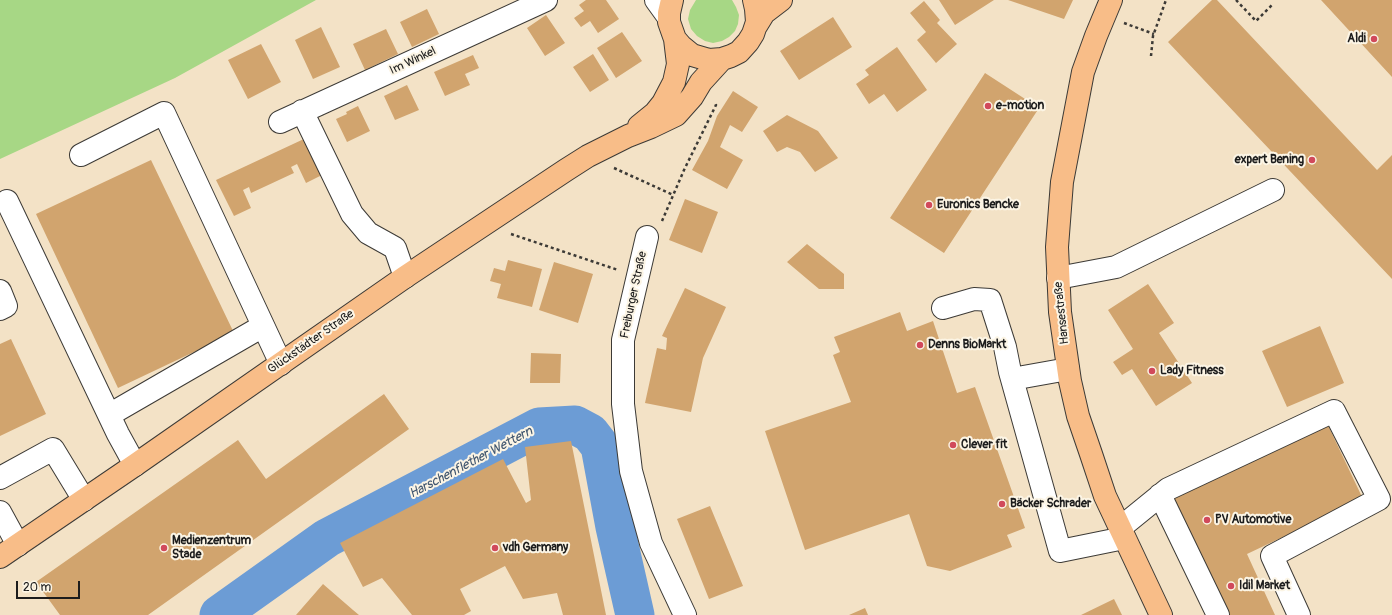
<!DOCTYPE html>
<html>
<head>
<meta charset="utf-8">
<style>
	body { margin:0 }
	#map { position:relative; width:1392px; height:615px; overflow:hidden; background:#f3e2c6; font-family:Pangolin,sans-serif }
	canvas { display:block }
	.scale { position:absolute; left:16px; top:581px; width:64px; height:18px; box-sizing:border-box; border:2px solid #1c1c1c; border-top:0; padding-left:5px; font-size:12px; line-height:14px; white-space:nowrap; color:#1c1c1c; -webkit-text-stroke:3px #fcf5e5; paint-order:stroke }
</style>
</head>
<body>
<div id="map">
<canvas width="1392" height="615"></canvas>
<div class="scale">20 m</div>
</div>
<script>
const ctx = document.querySelector('canvas').getContext('2d');
ctx.lineJoin = 'round';
function fillPath(path, color) { ctx.fillStyle = color; ctx.fill(path, 'evenodd'); }
const shape = rows => new Path2D(rows.map(r => 'M' + r).join(''));
function trace(path, color, width, dash) { ctx.strokeStyle = color; ctx.lineWidth = width; ctx.lineCap = dash ? 'butt' : 'round'; ctx.setLineDash(dash || []); ctx.stroke(path); }
function label(font, color, halo, rows, align = 'center') {
  ctx.font = font + ' Pangolin,sans-serif'; ctx.lineWidth = 4; ctx.setLineDash([]); ctx.textBaseline = 'middle'; ctx.strokeStyle = halo; ctx.fillStyle = color; for (const [text, x, y, turn = 0] of rows) {
    ctx.save(); ctx.translate(x, y); ctx.rotate((+turn || 0) * Math.PI / 180); ctx.textAlign = isNaN(turn) ? turn : align; if (halo) ctx.strokeText(text, 0, 0); ctx.fillText(text, 0, 0); ctx.restore();
  }
}
const green = shape([
	[0,0,316,0,175,78,0,159],
	[696,0,732,0,736,7,739,15,738,24,735,31,729,37,722,41,713,43,705,41,697,36,691,29,688,19,690,10]
]);
const river = shape([
	[219,615,327,538,539,427,575,425,590,433,600,446,615,527,635,615]
]);
const building = shape([
	[586,0,606,0,619,19,598,33,590,21,581,27,574,18,584,11,579,5],
	[939,0,994,0,955,25],
	[1008,0,1073,0,1064,19],
	[1212,0,1217,0,1377,170,1392,155,1392,279,1168,42],
	[1321,0,1392,0,1392,77],
	[924,1,940,20,937,23,957,44,936,63,917,40,926,32,910,13],
	[427,9,439,34,412,47,400,22],
	[546,15,565,43,545,56,527,28],
	[833,17,852,47,799,80,780,51],
	[321,27,340,67,313,79,295,40],
	[386,29,398,54,365,70,353,44],
	[622,32,642,61,616,78,597,48],
	[261,44,281,82,248,99,228,60],
	[897,47,927,90,897,112,884,94,869,104,856,84,869,75,865,70],
	[593,54,609,80,590,92,573,67],
	[473,55,479,68,465,74,470,85,445,96,434,72],
	[985,73,1039,108,944,253,890,218],
	[407,85,419,110,395,120,384,96],
	[733,91,758,107,742,132,730,125,720,147,743,160,727,189,692,170,708,141,717,116],
	[358,106,370,131,347,142,336,119,347,114,346,112],
	[787,115,818,131,838,158,815,172,800,152,787,147,777,152,763,131],
	[306,138,324,174,306,183,297,164,291,167,294,173,251,193,249,187,243,190,251,208,234,216,216,180],
	[151,160,234,333,118,388,36,214],
	[685,199,718,212,702,253,669,240],
	[807,244,844,274,844,289,819,289,787,262],
	[508,260,542,269,532,307,497,298,501,284,490,281,494,268,505,271],
	[554,262,593,274,578,323,539,310],
	[1148,284,1174,323,1159,333,1192,383,1156,406,1132,369,1122,375,1113,362,1133,349,1108,310],
	[685,288,726,307,703,358,691,412,645,403,657,348,666,350,667,338,662,336],
	[900,312,907,331,933,321,957,393,975,387,1025,528,1007,535,1012,547,950,571,927,566,909,514,805,550,765,431,851,402,833,355,840,352,834,337],
	[1320,326,1344,383,1287,407,1262,351],
	[11,339,46,414,0,436,0,344],
	[531,353,561,354,560,383,530,383],
	[384,394,409,429,148,615,60,615,36,582,238,440,266,479],
	[1326,421,1363,499,1247,554,1275,615,1225,615,1169,494],
	[571,441,606,615,563,615,557,593,523,599,505,566,460,589,471,611,464,615,412,615,382,578,363,587,340,543,503,459,526,503,531,500,525,447],
	[710,506,743,586,709,599,677,519],
	[323,584,353,610,359,615,296,615],
	[1114,599,1122,615,1081,615],
	[865,608,868,615,849,615]
]);
const path = shape([
	[1236,0,1256,21,1272,5],
	[1124,23,1154,34],
	[1151,56,1153,36,1166,0],
	[614,168,673,195],
	[662,221,684,170,716,105,715,102],
	[511,234,618,270]
]);
const minor = shape([
	[656,0,669,18],
	[302,111,352,214,368,233,395,248,405,277],
	[280,122,546,0],
	[81,155,164,113,281,364],
	[7,201,118,434,135,465],
	[647,237,623,340,623,404,631,471,651,543,685,615],
	[1058,278,1116,267,1273,190],
	[0,291,6,306,0,309],
	[943,308,974,299,990,300,1005,347,1010,372,1060,551,1124,538],
	[1012,379,1068,369],
	[109,415,263,326],
	[0,478,53,449,84,500],
	[1160,495,1218,615],
	[0,512,18,545],
	[1120,528,1168,489,1334,411,1379,499,1272,556,1299,615]
]);
const major = shape([
	[672,0,669,13,669,22,675,39,681,46,692,55,709,60,722,59,731,56,739,52,748,42,753,34,757,22,756,9,754,0],
	[1111,0,1096,36,1083,72,1062,182,1057,247,1060,312,1070,381,1078,416,1091,454,1105,496,1161,615],
	[756,26,764,13,781,0],
	[639,126,655,113,663,103,674,82,678,64,675,39],
	[0,557,135,465,405,277,566,170,588,156,628,136,651,127,676,115,692,97,701,82,722,59]
]);
const markers = [
	[1374,39,4,"#d1495b"],
	[988,106,4,"#d1495b"],
	[1312,160,4,"#d1495b"],
	[929,205,4,"#d1495b"],
	[920,345,4,"#d1495b"],
	[1152,371,4,"#d1495b"],
	[953,445,4,"#d1495b"],
	[1002,504,4,"#d1495b"],
	[1207,520,4,"#d1495b"],
	[164,548,4,"#d1495b"],
	[495,548,4,"#d1495b"],
	[1231,586,4,"#d1495b"]
];
const poiNames = [
	["Aldi",1366,39,"right"],
	["e-motion",996,106],
	["expert Bening",1304,160,"right"],
	["Euronics Bencke",937,205],
	["Denns BioMarkt",928,345],
	["Lady Fitness",1160,371],
	["Clever fit",961,445],
	["Bäcker Schrader",1010,504],
	["PV Automotive",1215,520],
	["Medienzentrum",172,541],
	["Stade",172,555],
	["vdh Germany",503,548],
	["Idil Market",1239,586]
];
const streetNames = [
	["Im Winkel",413,61,-25],
	["Freiburger Straße",634,295,-78],
	["Hansestraße",1062,313,-96],
	["Glückstädter Straße",311,342,-35]
];
const waterNames = [
	["Harschenflether Wettern",471,463,-28]
];
fillPath(green, '#a7d785');
trace(river, '#6c9cd5', 39);
fillPath(building, '#d1a46e');
trace(minor, '#3c3a36', 24);
trace(major, '#3c3a36', 24);
trace(path, '#3c3a36', 2.5, [3, 3]);
trace(minor, '#fff', 22);
trace(major, '#f8bd88', 22);
for (const [x, y, r, color] of markers) { const dot = new Path2D(); dot.arc(x, y, r, 0, 2 * Math.PI); ctx.fillStyle = color; ctx.fill(dot); trace(dot, '#fcf5e5', 1.5); }
label('bold 12px', '#1c1c1c', '#fcf5e5', poiNames, 'left');
label('12px', '#1c1c1c', '#fcf5e5', streetNames);
label('italic 13px', '#40566f', '#fcf5e5', waterNames);
</script>
</body>
</html>
